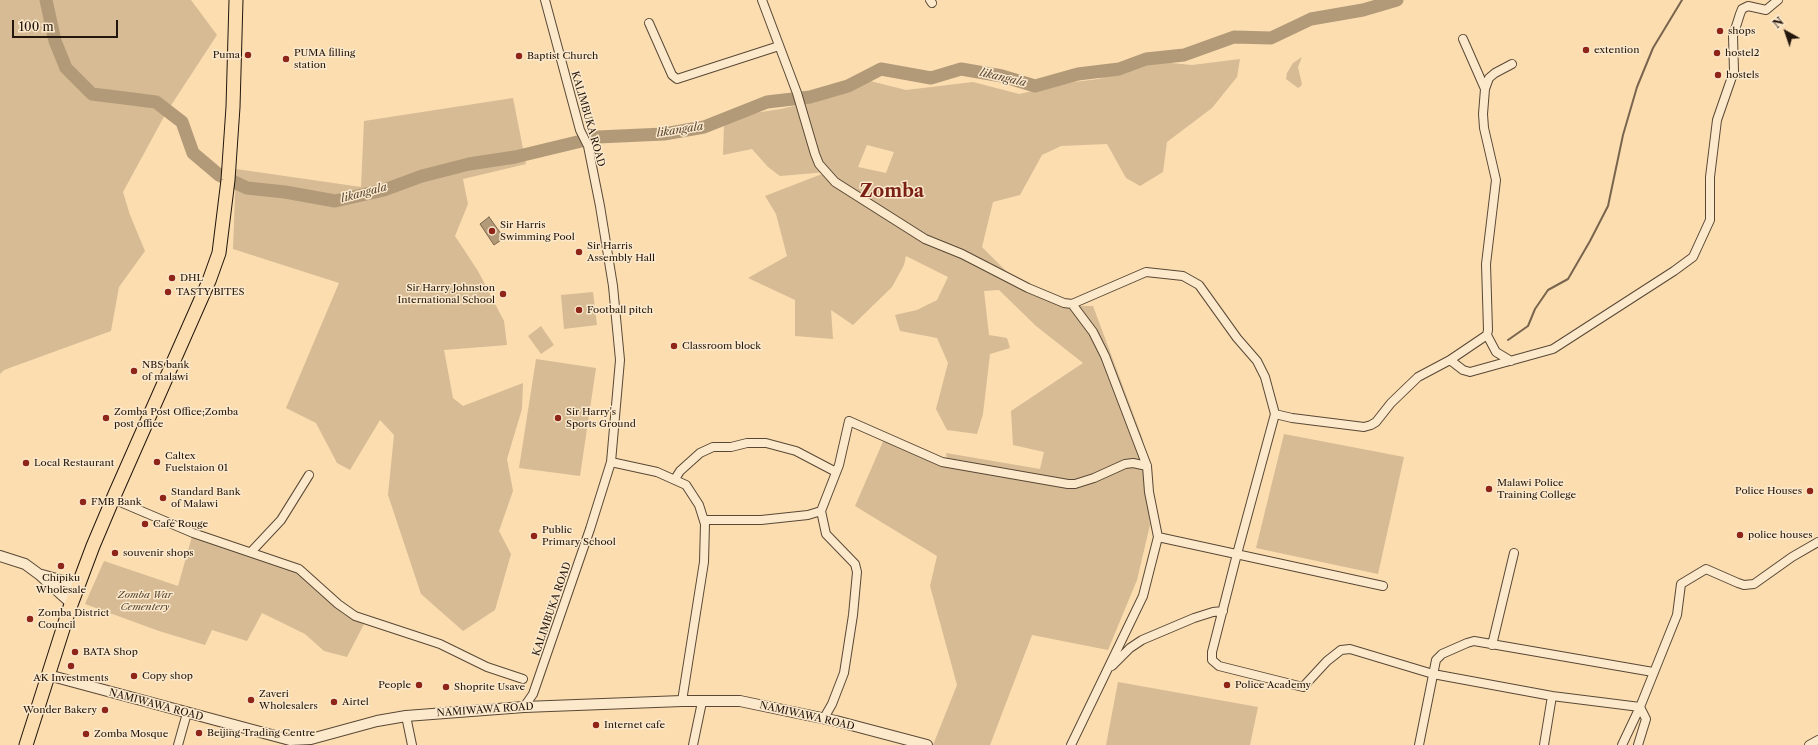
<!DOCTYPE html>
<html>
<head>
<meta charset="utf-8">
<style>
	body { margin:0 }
	#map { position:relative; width:1818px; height:745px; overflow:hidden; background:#fbddb0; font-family:"Libre Caslon Text",serif }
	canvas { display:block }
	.north { position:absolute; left:1766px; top:12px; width:40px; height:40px; -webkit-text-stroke:3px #fce9cc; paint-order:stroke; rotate:320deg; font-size:11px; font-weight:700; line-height:16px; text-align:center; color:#23160c }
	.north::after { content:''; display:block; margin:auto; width:14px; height:18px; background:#23160c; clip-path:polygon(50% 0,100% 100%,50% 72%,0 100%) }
	.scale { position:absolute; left:12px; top:20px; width:106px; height:18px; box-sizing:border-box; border:2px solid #23160c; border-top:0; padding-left:5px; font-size:12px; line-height:14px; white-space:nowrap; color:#23160c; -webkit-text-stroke:3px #fce9cc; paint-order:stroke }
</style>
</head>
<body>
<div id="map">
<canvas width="1818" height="745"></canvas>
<div class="north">N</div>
<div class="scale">100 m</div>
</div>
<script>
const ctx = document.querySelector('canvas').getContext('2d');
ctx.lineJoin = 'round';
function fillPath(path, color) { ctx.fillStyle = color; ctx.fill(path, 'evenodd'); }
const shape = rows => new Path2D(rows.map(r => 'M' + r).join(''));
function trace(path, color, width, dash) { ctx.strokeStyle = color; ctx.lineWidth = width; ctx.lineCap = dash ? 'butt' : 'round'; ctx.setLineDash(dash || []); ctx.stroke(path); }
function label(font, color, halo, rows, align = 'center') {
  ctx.font = font + ' "Libre Caslon Text",serif'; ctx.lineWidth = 3; ctx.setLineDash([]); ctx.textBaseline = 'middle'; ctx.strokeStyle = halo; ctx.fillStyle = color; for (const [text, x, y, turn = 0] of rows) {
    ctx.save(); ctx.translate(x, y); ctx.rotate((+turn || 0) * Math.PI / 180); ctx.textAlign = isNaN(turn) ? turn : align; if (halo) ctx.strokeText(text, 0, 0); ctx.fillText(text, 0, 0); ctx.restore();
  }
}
const green = shape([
	[0,0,191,0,217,35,166,113,123,192,130,215,145,251,119,287,111,331,4,370,0,374],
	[1302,57,1298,67,1302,84,1301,86,1298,88,1286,79,1287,73,1293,63],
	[1240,59,1237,77,1212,108,1167,142,1163,172,1140,186,1126,178,1107,144,1061,146,1042,155,1020,195,993,202,982,247,1011,276,1073,306,1093,306,1143,440,1150,525,1137,580,1108,650,1032,635,990,745,933,745,957,685,930,586,937,556,855,506,885,437,948,466,946,453,1040,469,1044,452,1013,445,1011,411,1083,363,1036,326,999,290,984,291,989,335,1007,338,1010,348,990,354,983,414,977,434,947,430,936,409,948,363,937,338,900,331,895,315,917,310,937,300,948,277,906,256,904,265,892,287,853,325,831,310,833,339,795,336,795,300,748,278,787,256,776,214,765,196,827,172,780,176,768,167,752,149,723,155,724,124,741,115,781,109,819,100,866,80,906,90,973,82,1019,94,1074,82,1099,79,1128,67,1160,62,1192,65],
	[867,145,894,152,886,173,858,167],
	[513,98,526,164,463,179,468,204,455,236,478,271,504,321,507,345,444,350,453,398,463,406,523,383,522,409,507,459,513,491,499,531,511,554,495,610,463,631,421,594,388,495,394,435,380,420,350,470,337,463,316,423,286,408,339,283,233,249,236,169,361,187,364,121],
	[593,292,597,325,564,329,561,295],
	[541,326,554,345,541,354,528,336],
	[536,359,596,368,580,476,519,468],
	[1284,434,1404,457,1378,574,1256,548],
	[193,533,301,568,343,614,364,624,347,657,324,651,305,634,262,613,247,641,212,630,205,645,159,631,85,604,104,561,178,586],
	[1118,682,1258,707,1250,745,1106,745]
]);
const water = shape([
	[489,217,504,238,494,245,480,224,489,217]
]);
const stream = shape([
	[1508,340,1528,326,1535,309,1548,290,1568,279,1590,241,1608,206,1623,135,1637,87,1653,48,1682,0]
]);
const river = shape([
	[46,0,55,41,66,68,92,94,156,102,182,122,193,153,219,175,247,188,285,192,335,201,384,190,422,176,469,164,515,157,598,137,664,134,704,127,767,102,810,97,848,86,881,69,931,78,961,69,1002,76,1035,86,1078,74,1119,69,1146,59,1184,55,1234,37,1271,38,1311,19,1363,10,1397,0]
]);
const minor = shape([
	[762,0,797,93,815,154,819,164,835,182,925,239,962,254,1028,288,1064,303,1072,304,1093,332,1105,356,1147,466,1149,492,1158,537,1143,596,1071,745],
	[930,0,932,3],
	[649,23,672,75,677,79,779,46],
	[1463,39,1485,89],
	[1072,304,1146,272,1183,276,1199,285,1237,338,1257,361,1265,377,1275,414],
	[1487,335,1450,360,1418,377,1391,403,1376,422,1371,425,1364,427,1292,418,1275,414,1237,554,1212,652,1212,660,1219,666,1303,687,1327,661,1341,650,1350,649,1433,674,1552,696,1640,707,1646,719,1638,745],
	[1450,360,1463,370,1470,372,1553,349,1674,271,1693,257,1710,220,1710,177,1717,120,1734,71,1733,36,1740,14,1742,9,1748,6,1766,10,1778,0],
	[1511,361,1496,352,1487,335,1488,330,1486,264,1496,180,1484,128,1483,114,1485,89,1489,78,1495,73,1512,64],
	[611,462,657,472,686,485,699,505,705,524,704,562,682,701],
	[675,479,680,471,700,453,713,447,731,447,747,443,766,443,796,451,836,472],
	[113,499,193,533,299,569,338,604,355,616,440,644,487,667,523,679],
	[704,520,761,520,808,515,821,511],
	[1158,537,1383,586],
	[251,552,281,520,309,475],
	[1492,645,1514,553],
	[1112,666,1130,648,1142,640,1194,618,1213,612,1223,611],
	[524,707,533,694,590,529,611,462,620,360,613,286,600,206,588,146,580,130,545,0],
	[406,716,412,745],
	[824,718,832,704,844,673,853,615,857,572,855,564,826,534,821,511,839,465,849,421,942,462,1068,484,1075,484,1094,478,1125,464,1133,463,1147,466],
	[178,745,187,713],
	[693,745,702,702],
	[1419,745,1436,660,1442,654,1467,643,1474,641,1653,672],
	[1544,745,1552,696],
	[1622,745,1640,707,1677,615,1681,584,1706,569,1738,583,1744,585,1754,584,1792,557,1818,542],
	[1809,745,1818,740]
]);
const tertiary = shape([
	[0,556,25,564,40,575,71,603],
	[42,575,78,585],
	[48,675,290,740,311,739,377,721,406,716,524,707,682,701,740,701,759,705,836,721,927,745]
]);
const trunk = shape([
	[26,745,69,610,93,546,115,494,209,281,219,253,228,180,233,107,236,0]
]);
const markers = [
	[1720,31,4,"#8f2418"],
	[1586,50,4,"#8f2418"],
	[1717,53,4,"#8f2418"],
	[248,55,4,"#8f2418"],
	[519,56,4,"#8f2418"],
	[286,59,4,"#8f2418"],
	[1718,75,4,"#8f2418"],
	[492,231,4,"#8f2418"],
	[579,252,4,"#8f2418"],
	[172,278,4,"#8f2418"],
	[168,292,4,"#8f2418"],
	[503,294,4,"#8f2418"],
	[579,310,4,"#8f2418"],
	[674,346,4,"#8f2418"],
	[134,371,4,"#8f2418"],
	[106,418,4,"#8f2418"],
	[558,418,4,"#8f2418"],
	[157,462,4,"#8f2418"],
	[26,463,4,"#8f2418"],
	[1489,489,4,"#8f2418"],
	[1810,491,4,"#8f2418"],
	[163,498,4,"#8f2418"],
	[83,502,4,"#8f2418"],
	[145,524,4,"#8f2418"],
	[1740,535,4,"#8f2418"],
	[534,536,4,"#8f2418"],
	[115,553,4,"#8f2418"],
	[61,566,4,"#8f2418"],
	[30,619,4,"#8f2418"],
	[75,652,4,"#8f2418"],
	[71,666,4,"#8f2418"],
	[134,676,4,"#8f2418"],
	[419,685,4,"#8f2418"],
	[1227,685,4,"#8f2418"],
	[446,687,4,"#8f2418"],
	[251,700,4,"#8f2418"],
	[334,702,4,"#8f2418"],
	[105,710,4,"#8f2418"],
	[596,725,4,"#8f2418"],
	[199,733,4,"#8f2418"],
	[86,734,4,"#8f2418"]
];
const poiNames = [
	["shops",1728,31],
	["extention",1594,50],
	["PUMA filling",294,53],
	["station",294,65],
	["hostel2",1725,53],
	["Puma",240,55,"right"],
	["Baptist Church",527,56],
	["hostels",1726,75],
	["Sir Harris",500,225],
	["Swimming Pool",500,237],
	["Sir Harris",587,246],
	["Assembly Hall",587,258],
	["DHL",180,278],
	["Sir Harry Johnston",495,288,"right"],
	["International School",495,300,"right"],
	["TASTY BITES",176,292],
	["Football pitch",587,310],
	["Classroom block",682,346],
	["NBS bank",142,365],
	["of malawi",142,377],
	["Zomba Post Office;Zomba",114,412],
	["post office",114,424],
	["Sir Harry's",566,412],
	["Sports Ground",566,424],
	["Caltex",165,456],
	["Fuelstaion 01",165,468],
	["Local Restaurant",34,463],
	["Malawi Police",1497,483],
	["Training College",1497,495],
	["Police Houses",1802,491,"right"],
	["Standard Bank",171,492],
	["of Malawi",171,504],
	["FMB Bank",91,502],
	["Café Rouge",153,524],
	["Public",542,530],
	["Primary School",542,542],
	["police houses",1748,535],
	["souvenir shops",123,553],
	["Chipiku",61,578,"center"],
	["Wholesale",61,590,"center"],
	["Zomba District",38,613],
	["Council",38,625],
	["BATA Shop",83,652],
	["Copy shop",142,676],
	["AK Investments",71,678,"center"],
	["People",411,685,"right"],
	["Police Academy",1235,685],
	["Shoprite Usave",454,687],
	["Zaveri",259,694],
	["Wholesalers",259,706],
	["Airtel",342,702],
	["Wonder Bakery",97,710,"right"],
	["Internet cafe",604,725],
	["Beijing Trading Centre",207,733],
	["Zomba Mosque",94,734]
];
const streetNames = [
	["KALIMBUKA ROAD",588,119,74],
	["KALIMBUKA ROAD",552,609,-71],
	["NAMIWAWA ROAD",156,705,15],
	["NAMIWAWA ROAD",485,710,-4],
	["NAMIWAWA ROAD",807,716,13]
];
const parkNames = [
	["Zomba War",145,595],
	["Cementery",145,607]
];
const waterNames = [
	["likangala",1003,78,13],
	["likangala",680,130,-9],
	["likangala",364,193,-15]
];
const townNames = [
	["Zomba",892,192]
];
fillPath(green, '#d6bb94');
fillPath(water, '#b29978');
trace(water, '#79654d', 1);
trace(stream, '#79654d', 2);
trace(river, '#b29978', 13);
trace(minor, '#594835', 10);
trace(tertiary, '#594835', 12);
trace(trunk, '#23160c', 15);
trace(minor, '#fce9cc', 8);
trace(tertiary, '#fce9cc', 10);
trace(trunk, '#fbddb0', 13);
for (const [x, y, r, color] of markers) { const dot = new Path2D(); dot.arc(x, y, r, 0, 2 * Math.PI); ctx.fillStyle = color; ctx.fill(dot); trace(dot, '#fce9cc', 1.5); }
label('10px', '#23160c', '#fce9cc', poiNames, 'left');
label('10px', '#23160c', '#fce9cc', streetNames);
label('italic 10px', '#594835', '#fce9cc', parkNames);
label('italic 11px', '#5c4a37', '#fce9cc', waterNames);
label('bold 18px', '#7a1f14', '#fce9cc', townNames);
</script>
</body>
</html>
